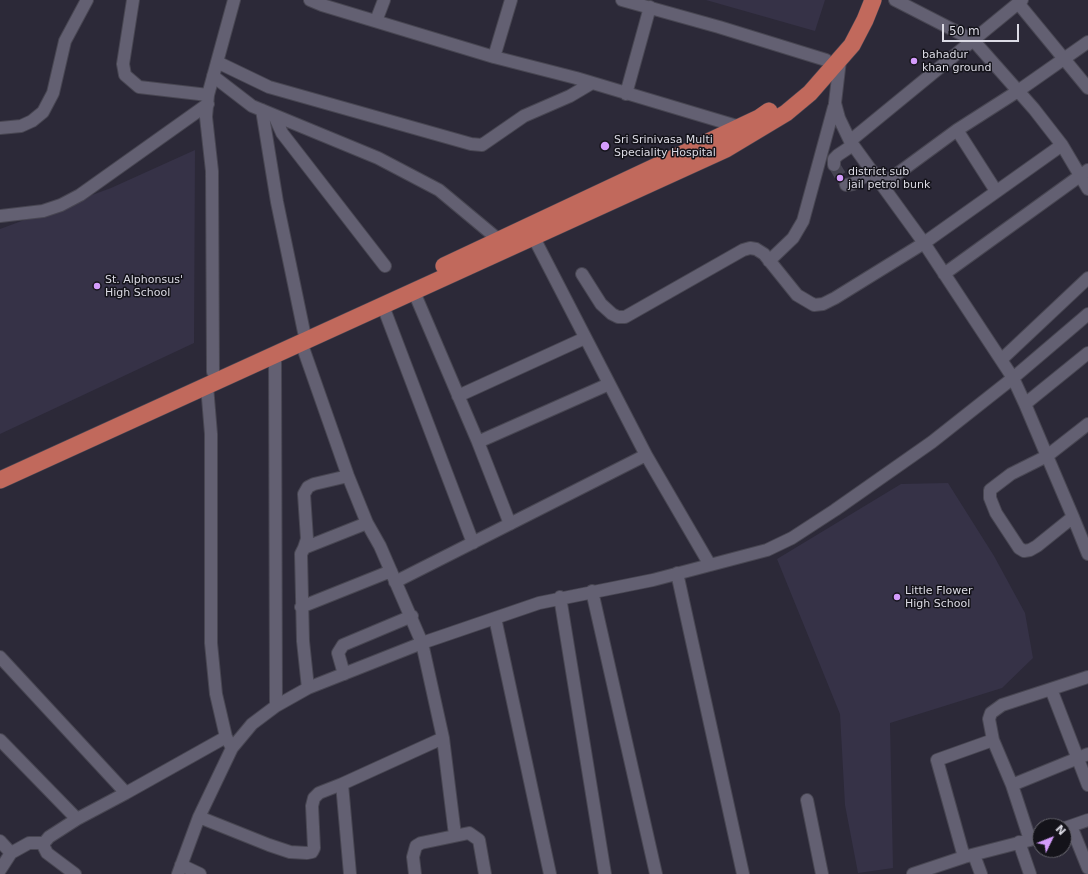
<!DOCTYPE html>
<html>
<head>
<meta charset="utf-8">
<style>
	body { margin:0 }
	#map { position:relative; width:1088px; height:874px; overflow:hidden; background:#2c2938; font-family:"DejaVu Sans",sans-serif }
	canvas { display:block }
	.north { position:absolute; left:1032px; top:818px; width:40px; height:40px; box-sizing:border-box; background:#14131a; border:1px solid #64636b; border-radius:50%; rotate:47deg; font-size:11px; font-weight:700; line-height:16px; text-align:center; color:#dcdbe5 }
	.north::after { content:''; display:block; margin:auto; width:14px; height:18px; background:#d49cfc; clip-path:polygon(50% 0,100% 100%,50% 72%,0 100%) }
	.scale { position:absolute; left:942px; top:24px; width:77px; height:18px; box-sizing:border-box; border:2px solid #dcdbe5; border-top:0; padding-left:5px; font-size:12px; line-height:14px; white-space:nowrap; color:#dcdbe5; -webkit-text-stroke:3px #14131a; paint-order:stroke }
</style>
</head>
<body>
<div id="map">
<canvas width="1088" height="874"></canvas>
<div class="north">N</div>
<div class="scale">50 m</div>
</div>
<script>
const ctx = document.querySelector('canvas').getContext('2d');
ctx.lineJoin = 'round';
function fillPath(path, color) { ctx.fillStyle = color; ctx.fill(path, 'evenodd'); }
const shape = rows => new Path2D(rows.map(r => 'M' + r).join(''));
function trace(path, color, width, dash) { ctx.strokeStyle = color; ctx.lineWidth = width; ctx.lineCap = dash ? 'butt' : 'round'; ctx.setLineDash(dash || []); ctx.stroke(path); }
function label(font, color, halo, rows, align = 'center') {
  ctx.font = font + ' "DejaVu Sans",sans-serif'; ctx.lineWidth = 3; ctx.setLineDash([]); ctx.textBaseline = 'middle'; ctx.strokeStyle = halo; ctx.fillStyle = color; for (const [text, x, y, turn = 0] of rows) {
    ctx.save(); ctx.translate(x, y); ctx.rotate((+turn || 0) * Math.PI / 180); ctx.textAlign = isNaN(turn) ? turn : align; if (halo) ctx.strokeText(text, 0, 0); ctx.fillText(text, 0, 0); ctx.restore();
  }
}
const built = shape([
	[706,0,825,0,815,31],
	[195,150,194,343,0,434,0,229,111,188],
	[948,483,994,556,1025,613,1033,658,1002,688,890,723,893,868,858,873,845,805,840,714,777,559,901,484]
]);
const minorTunnel = shape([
	[834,165,846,185]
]);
const minor = shape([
	[133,0,123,64,125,75,139,87,208,95],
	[310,0,322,5,494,57,576,78,740,127],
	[622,0,719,27,826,60],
	[895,0,973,40,1034,109,1062,145,1088,189],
	[1020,0,1018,3,1088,88],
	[376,21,384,0],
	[494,57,511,0],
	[217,62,269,87,471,144,482,145,524,116,570,96,592,83],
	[213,76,252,106,378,158,439,190,499,240],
	[626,94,650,7],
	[262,110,277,202,304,332],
	[274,115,282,133,385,266],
	[0,128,21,126,32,121,43,112,53,93,65,41,87,0],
	[957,130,996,191],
	[850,141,1022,0],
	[834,165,834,159,838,155,853,145],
	[846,185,853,184,872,171],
	[882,185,957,130,1018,91,1088,42],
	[0,216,43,211,61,205,80,195,208,104],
	[534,238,646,455],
	[769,261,793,238,803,221,834,107],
	[582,274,601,304,612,314,618,317,625,317,743,250,750,248,756,249,764,254,797,295,814,305,823,304,835,298,924,243,1062,145],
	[944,274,1088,170],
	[414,292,478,442,510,524],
	[383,306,473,543],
	[1088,353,1025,404,1047,456,1088,424],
	[275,355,276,706],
	[1002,359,1088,278],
	[213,372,212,171,206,117,208,95,234,0],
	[207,386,211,434,211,643,216,694,226,737,232,748],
	[458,396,585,338],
	[1025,404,1013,378,1088,314],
	[478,442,609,384],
	[1073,517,1037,546,1030,550,1024,551,1019,548,996,513,990,498,990,490,1011,474,1047,456,1073,517,1088,554],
	[304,548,307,539,304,494,308,487,314,484,348,476],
	[677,573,743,874],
	[395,582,646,455,710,565],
	[592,591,656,874],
	[560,597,605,874],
	[301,607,391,571],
	[495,618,550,874],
	[0,657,126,793,226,737],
	[344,674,338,653,343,645,412,616],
	[308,688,303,641,301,554,304,548,367,523],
	[1051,689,1088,785],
	[443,738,422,643,539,603,653,580,767,550,792,538,835,510,932,442,1013,378,924,243,850,141,839,118,835,103,840,60],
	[0,740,77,819,49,837,44,843,44,847,47,853,75,874],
	[1012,785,1088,754],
	[807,800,822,874],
	[199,817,269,845,290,852,307,853,312,852,314,848,312,806,314,798,319,793,342,784],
	[77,819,126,793],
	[1071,826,1088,868],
	[1065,828,1088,820],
	[1040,836,1030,840,1012,785,993,740,989,719,991,713,1002,705,1088,677],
	[0,841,11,853,0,870],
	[1019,842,1030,874],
	[11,853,29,843,44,843],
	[974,855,981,874],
	[964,857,937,760,993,740],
	[181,865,200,874],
	[178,874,199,817,232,748,252,724,276,706,308,688,422,643,380,546,367,523,348,476,301,342],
	[350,874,342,784,443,738,455,835],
	[415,874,413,857,416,846,421,843,469,833,479,840,485,874],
	[913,874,964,857,1030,840]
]);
const highway = shape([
	[444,266,759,118,769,111],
	[0,480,726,149,786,113,810,93,852,45,865,20,873,0]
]);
const markers = [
	[914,61,4,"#d49cfc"],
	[605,146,5,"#d49cfc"],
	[840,178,4,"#d49cfc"],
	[97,286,4,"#d49cfc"],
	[897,597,4,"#d49cfc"]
];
const poiNames = [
	["bahadur",922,55],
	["khan ground",922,68],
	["Sri Srinivasa Multi",614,140],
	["Speciality Hospital",614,153],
	["district sub",848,172],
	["jail petrol bunk",848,185],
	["St. Alphonsus'",105,280],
	["High School",105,293],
	["Little Flower",905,591],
	["High School",905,604]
];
fillPath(built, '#363247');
trace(minorTunnel, '#464452', 12, [12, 6]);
trace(minor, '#484652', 14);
trace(highway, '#484652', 18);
trace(minor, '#636072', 12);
trace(highway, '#c1695c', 17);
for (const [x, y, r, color] of markers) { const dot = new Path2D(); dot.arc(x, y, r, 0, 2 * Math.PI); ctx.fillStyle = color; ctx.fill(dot); trace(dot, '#14131a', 1.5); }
label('11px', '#dcdbe5', '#14131a', poiNames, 'left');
</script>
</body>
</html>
